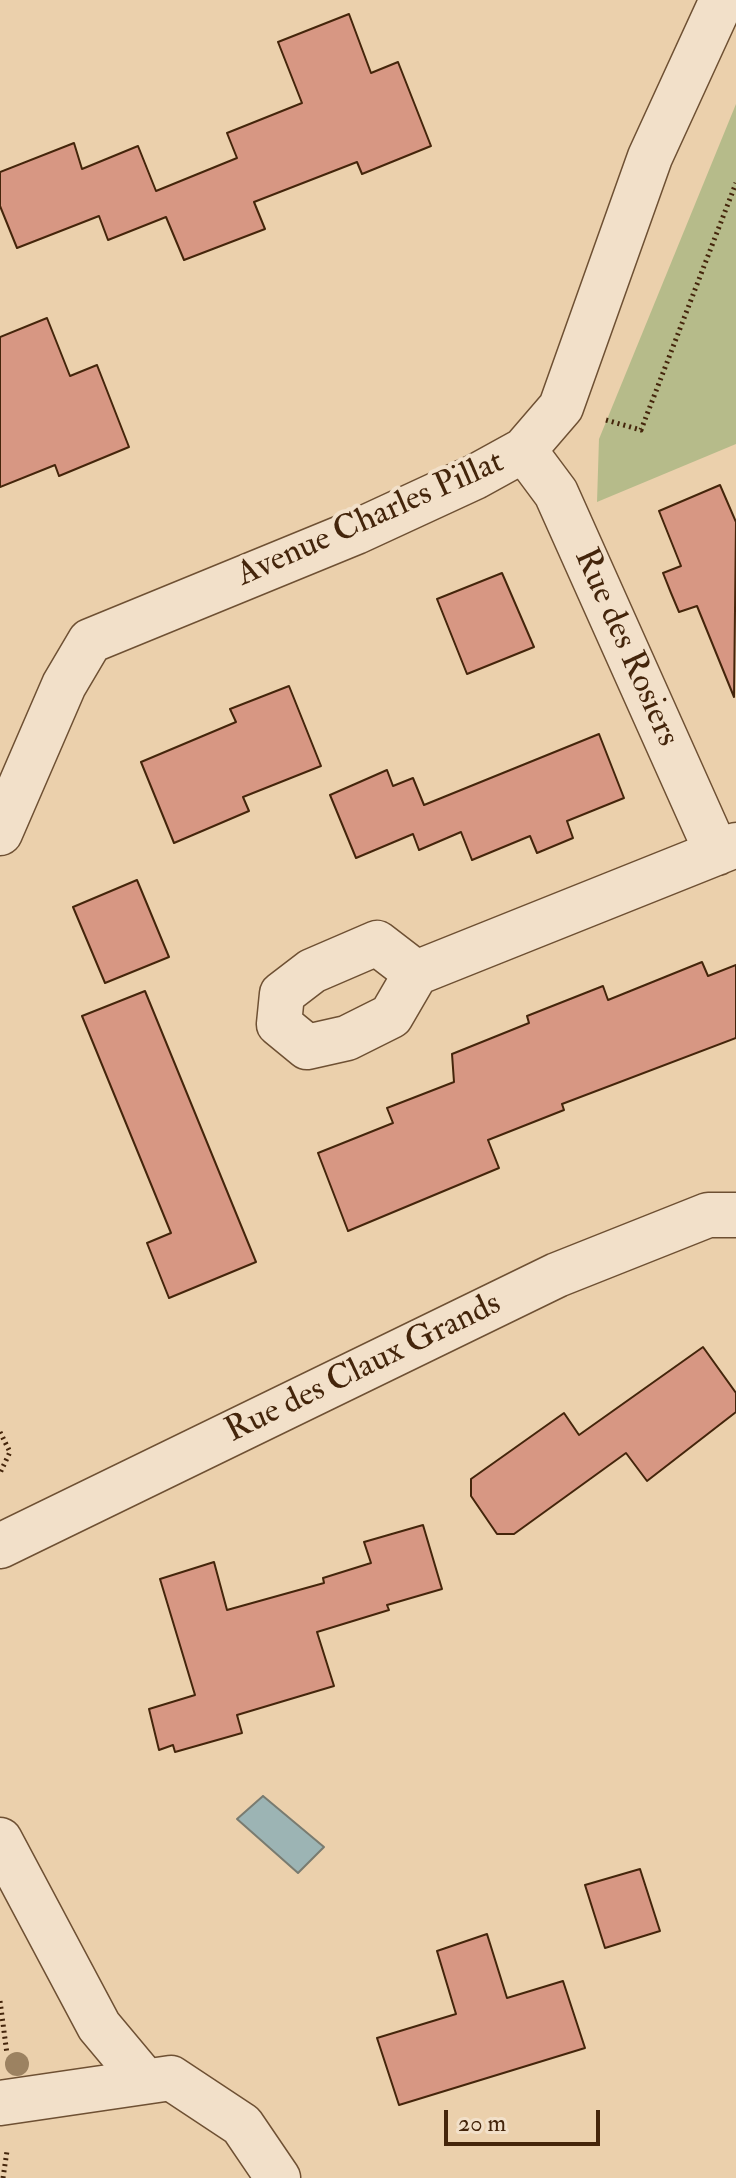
<!DOCTYPE html>
<html>
<head>
<meta charset="utf-8">
<style>
	body { margin:0 }
	#map { position:relative; width:736px; height:2178px; overflow:hidden; background:#ebd0ac; font-family:"IM FELL Double Pica",serif }
	canvas { display:block }
	.scale { position:absolute; left:444px; top:2110px; width:156px; height:36px; box-sizing:border-box; border:4px solid #44250b; border-top:0; padding-left:10px; font-size:24px; line-height:28px; white-space:nowrap; color:#44250b; -webkit-text-stroke:6px #f2e0c9; paint-order:stroke }
</style>
</head>
<body>
<div id="map">
<canvas width="736" height="2178"></canvas>
<div class="scale">20 m</div>
</div>
<script>
const ctx = document.querySelector('canvas').getContext('2d');
ctx.lineJoin = 'round';
function fillPath(path, color) { ctx.fillStyle = color; ctx.fill(path, 'evenodd'); }
const shape = rows => new Path2D(rows.map(r => 'M' + r).join(''));
function trace(path, color, width, dash) { ctx.strokeStyle = color; ctx.lineWidth = width; ctx.lineCap = dash ? 'butt' : 'round'; ctx.setLineDash(dash || []); ctx.stroke(path); }
function label(font, color, halo, rows, align = 'center') {
  ctx.font = font + ' "IM FELL Double Pica",serif'; ctx.lineWidth = 8; ctx.setLineDash([]); ctx.textBaseline = 'middle'; ctx.strokeStyle = halo; ctx.fillStyle = color; for (const [text, x, y, turn = 0] of rows) {
    ctx.save(); ctx.translate(x, y); ctx.rotate((+turn || 0) * Math.PI / 180); ctx.textAlign = isNaN(turn) ? turn : align; if (halo) ctx.strokeText(text, 0, 0); ctx.fillText(text, 0, 0); ctx.restore();
  }
}
const green = shape([
	[736,104,736,444,597,502,599,439]
]);
const water = shape([
	[263,1796,324,1847,298,1873,237,1819,263,1796]
]);
const building = shape([
	[349,14,371,73,398,62,431,146,362,174,357,162,254,202,265,229,184,260,166,217,108,240,99,216,17,248,0,206,0,172,74,143,82,169,138,146,156,191,237,158,227,133,302,103,278,42,349,14],
	[47,318,70,376,97,365,129,447,59,476,55,465,0,487,0,337,47,318],
	[720,485,736,522,734,697,697,606,679,612,671,593,663,573,681,566,659,511,720,485],
	[502,573,534,647,467,674,437,599,502,573],
	[289,686,321,766,243,797,249,811,174,843,141,762,236,722,230,709,289,686],
	[599,734,624,798,567,821,573,838,537,853,530,836,472,860,461,832,419,850,413,834,356,858,330,795,387,770,393,786,413,778,424,805,599,734],
	[137,880,169,957,105,983,73,907,137,880],
	[702,962,708,976,736,965,736,1038,562,1104,564,1110,488,1140,499,1168,348,1231,318,1153,393,1123,387,1108,454,1082,452,1054,529,1023,527,1016,603,986,608,1000,702,962],
	[145,991,256,1262,169,1298,147,1243,171,1233,82,1016,145,991],
	[703,1347,736,1393,736,1412,647,1481,626,1453,514,1534,497,1534,471,1496,471,1479,564,1413,579,1435,703,1347],
	[423,1525,442,1589,387,1605,389,1610,317,1632,334,1686,237,1715,242,1733,175,1752,173,1745,159,1750,149,1709,195,1695,160,1579,214,1562,227,1610,324,1583,323,1578,371,1563,364,1542,423,1525],
	[640,1869,660,1931,605,1948,585,1885,640,1869],
	[487,1934,507,1998,563,1981,585,2048,399,2105,377,2038,456,2014,437,1951,487,1934]
]);
const path = shape([
	[606,420,641,430,736,183],
	[0,1432,10,1452,0,1473],
	[0,2001,7,2054],
	[3,2178,7,2151]
]);
const minor = shape([
	[524,450,556,493,717,853],
	[0,833,64,685,90,641,356,532,475,477,524,450,561,407,650,157,722,0],
	[416,973,377,943,312,971,282,994,279,1024,307,1047,347,1038,391,1016,416,973,736,845],
	[0,1546,557,1275,708,1215,736,1215],
	[0,1840,99,2026,145,2081],
	[0,2103,171,2078,242,2125,278,2178]
]);
const trees = [
	[17,2064]
];
const streetNames = [
	["Avenue Charles Pillat",371,520,-24],
	["Rue des Rosiers",625,648,66],
	["Rue des Claux Grands",364,1369,-26]
];
fillPath(green, '#b6bb8a');
fillPath(water, '#9cb4b4');
trace(water, '#797b70', 2);
fillPath(building, '#d79783');
trace(building, '#44250b', 2);
trace(minor, '#6e5033', 47);
trace(path, '#44250b', 5, [2, 4]);
trace(minor, '#f2e0c9', 44);
ctx.fillStyle = '#9c8261';
for (const [x, y] of trees) { ctx.beginPath(); ctx.arc(x, y, 12, 0, 2 * Math.PI); ctx.fill(); }
label('34px', '#44250b', '#f2e0c9', streetNames);
</script>
</body>
</html>
